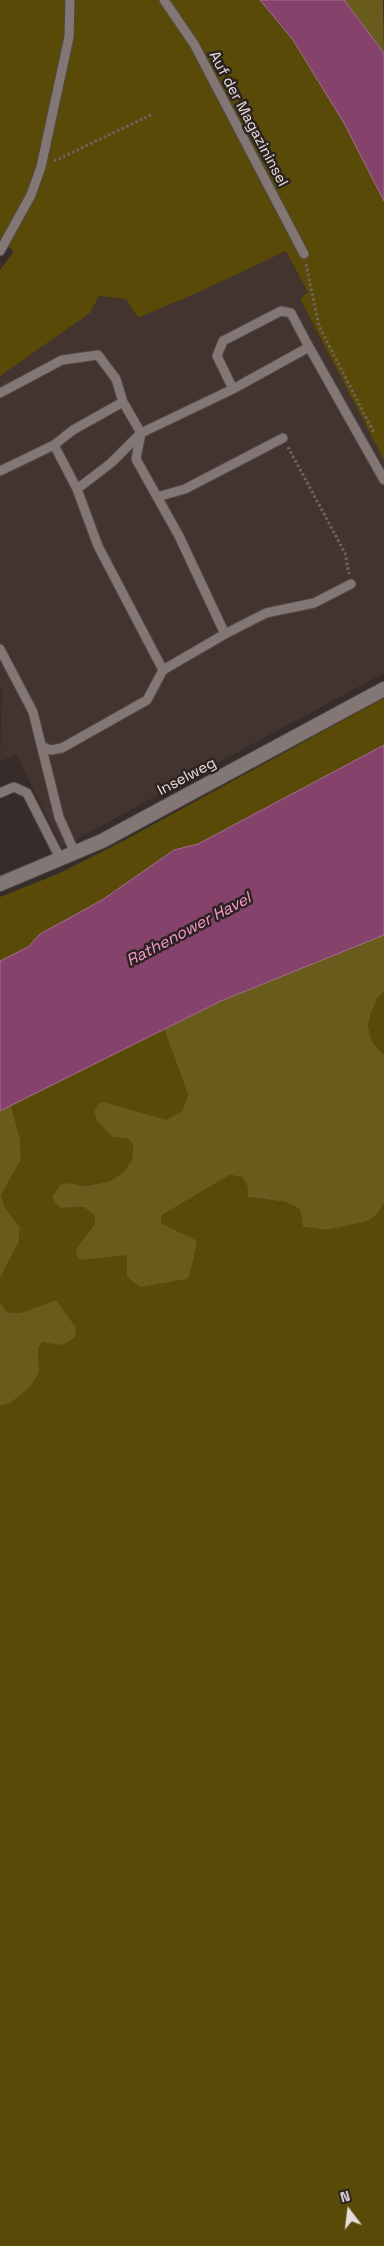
<!DOCTYPE html>
<html>
<head>
<meta charset="utf-8">
<style>
	body { margin:0 }
	#map { position:relative; width:384px; height:2246px; overflow:hidden; background:#362d2a; font-family:"Space Grotesk",sans-serif }
	canvas { display:block }
	.north { position:absolute; left:324px; top:2186px; width:50px; height:50px; -webkit-text-stroke:4px #2c2320; paint-order:stroke; rotate:345deg; font-size:14px; font-weight:700; line-height:20px; text-align:center; color:#e3dddb }
	.north::after { content:''; display:block; margin:auto; width:18px; height:22px; background:#e3dddb; clip-path:polygon(50% 0,100% 100%,50% 72%,0 100%) }
</style>
</head>
<body>
<div id="map">
<canvas width="384" height="2246"></canvas>
<div class="north">N</div>
</div>
<script>
const ctx = document.querySelector('canvas').getContext('2d');
ctx.lineJoin = 'round';
function fillPath(path, color) { ctx.fillStyle = color; ctx.fill(path, 'evenodd'); }
const shape = rows => new Path2D(rows.map(r => 'M' + r).join(''));
function trace(path, color, width, dash) { ctx.strokeStyle = color; ctx.lineWidth = width; ctx.lineCap = dash ? 'butt' : 'round'; ctx.setLineDash(dash || []); ctx.stroke(path); }
function label(font, color, halo, rows, align = 'center') {
  ctx.font = font + ' "Space Grotesk",sans-serif'; ctx.lineWidth = 5; ctx.setLineDash([]); ctx.textBaseline = 'middle'; ctx.strokeStyle = halo; ctx.fillStyle = color; for (const [text, x, y, turn = 0] of rows) {
    ctx.save(); ctx.translate(x, y); ctx.rotate((+turn || 0) * Math.PI / 180); ctx.textAlign = isNaN(turn) ? turn : align; if (halo) ctx.strokeText(text, 0, 0); ctx.fillText(text, 0, 0); ctx.restore();
  }
}
const built = shape([
	[286,250,309,293,300,300,384,460,384,673,62,847,16,754,0,761,2,688,0,689,0,376,90,313,99,296,126,299,138,318,199,292]
]);
const green = shape([
	[0,0,260,0,293,40,344,123,384,201,384,460,300,299,308,292,286,251,199,292,138,318,126,299,99,296,90,313,0,376,0,270,14,251,0,240],
	[384,698,384,745,198,844,174,850,102,900,40,934,28,947,0,961,0,897,60,873,125,840],
	[384,992,384,1055,372,1042,368,1026,371,1013,378,997],
	[164,1029,186,1089,188,1096,186,1105,182,1111,172,1118,167,1120,157,1119,113,1137,128,1139,133,1144,132,1159,125,1171,110,1181,86,1186,68,1183,61,1208,84,1207,95,1215,95,1224,78,1246,127,1254,190,1274,196,1248,196,1240,161,1223,162,1215,230,1175,242,1177,247,1185,248,1197,286,1202,300,1209,303,1227,327,1230,381,1207,384,1203,384,2246,0,2246,0,1406,9,1404,39,1372,38,1348,56,1300,20,1313,7,1312,0,1303,0,1278,19,1242,20,1227,5,1208,1,1195,21,1160,20,1138,11,1105]
]);
const forest = shape([
	[344,0,383,0,384,53],
	[384,935,384,992,378,997,371,1013,368,1026,372,1042,384,1055,384,1203,376,1215,367,1221,327,1230,303,1227,300,1209,286,1202,248,1197,247,1185,242,1177,230,1175,162,1215,161,1223,196,1240,196,1248,190,1274,187,1279,140,1287,127,1277,127,1255,80,1260,76,1254,78,1246,95,1224,95,1216,84,1207,61,1208,55,1203,52,1197,60,1185,68,1183,86,1186,110,1181,125,1171,132,1159,133,1144,128,1139,113,1137,97,1121,94,1111,99,1104,103,1102,166,1120,182,1111,188,1096,186,1089,164,1029,221,1001],
	[11,1105,20,1138,21,1160,1,1195,5,1208,20,1227,19,1242,0,1278,0,1111],
	[56,1300,76,1328,75,1337,63,1345,42,1342,38,1348,39,1372,31,1386,9,1404,0,1406,0,1303,7,1312,20,1313]
]);
const water = shape([
	[260,0,344,0,384,53,384,201,344,123,293,40,260,0],
	[384,745,384,935,221,1001,0,1111,0,961,28,947,40,934,102,900,174,850,198,844,384,745]
]);
const path = shape([
	[54,161,153,114],
	[306,264,319,326,374,433],
	[288,447,345,553,349,574]
]);
const service = shape([
	[164,0,194,44,304,254],
	[0,251,31,195,41,167,69,37,70,0],
	[233,389,217,356,223,341,281,311,291,313,309,347],
	[0,393,62,360,98,355,116,379,123,402,141,433,136,459,179,536,225,634],
	[0,471,54,445],
	[77,489,54,445,73,430,123,402],
	[157,497,185,489,283,438],
	[0,649,33,712,59,817,75,853],
	[163,670,98,546,77,489,111,463,141,433,233,389,309,347,384,480],
	[43,747,51,750,62,748,147,700,163,670,225,634,266,613,314,603,351,584],
	[0,793,14,787,27,793,61,860]
]);
const minor = shape([
	[0,884,102,841,384,689]
]);
const streetNames = [
	["Auf der Magazininsel",248,119,62],
	["Inselweg",187,777,-28]
];
const waterNames = [
	["Rathenower Havel",189,930,-28]
];
fillPath(built, '#443430');
fillPath(green, '#594b07');
fillPath(forest, '#695b1c');
fillPath(water, '#85436c');
trace(water, '#a1718d', 1);
trace(service, '#504946', 11);
trace(minor, '#504946', 16);
trace(path, '#6c6461', 3, [2.5, 2.5]);
trace(service, '#827774', 9);
trace(minor, '#827774', 14);
label('15px', '#e3dddb', '#2c2320', streetNames);
label('italic 16px', '#fa9ad3', '#2c2320', waterNames);
</script>
</body>
</html>
